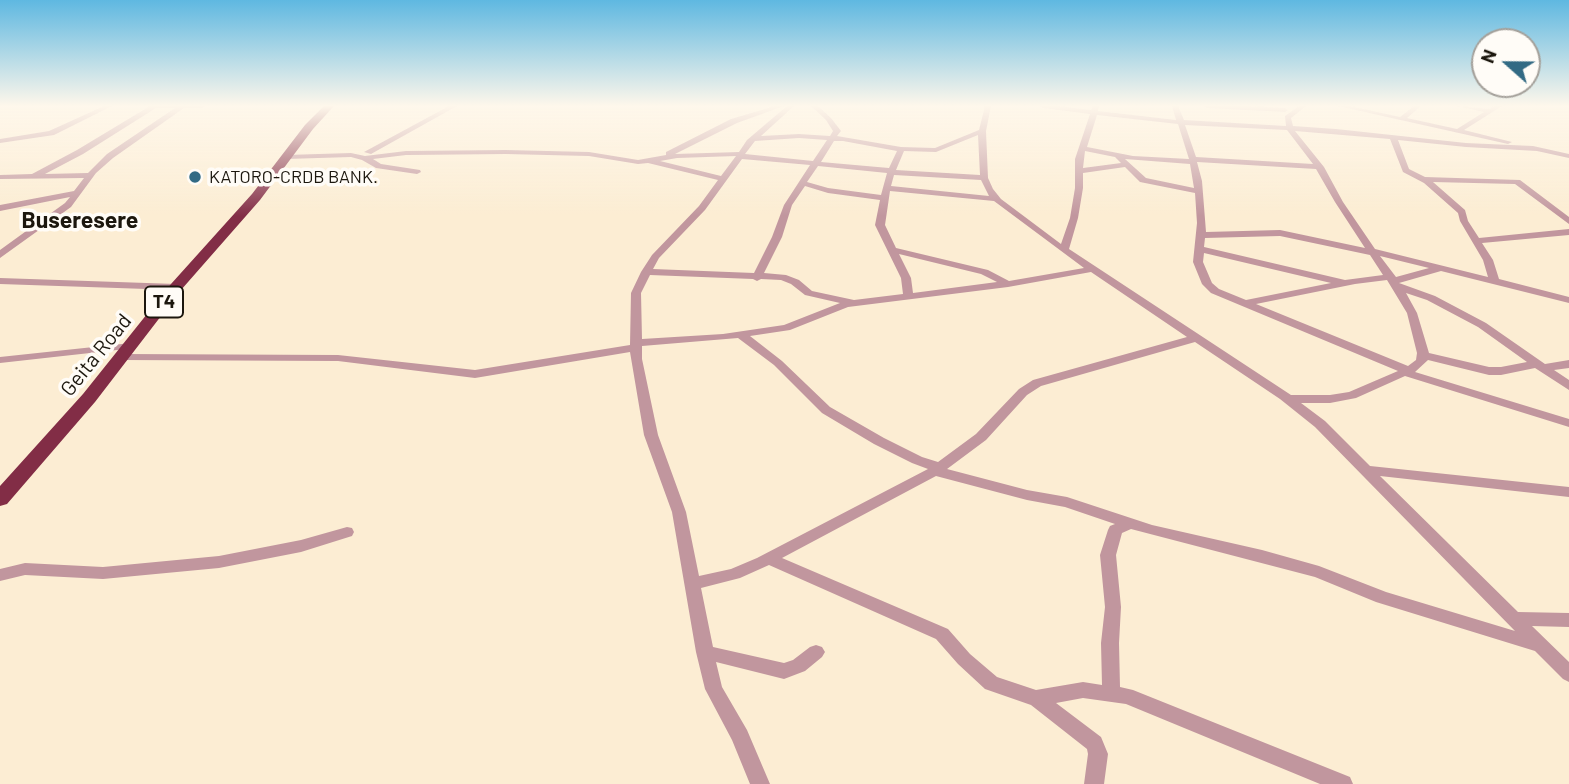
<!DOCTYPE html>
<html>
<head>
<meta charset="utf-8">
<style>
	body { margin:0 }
	#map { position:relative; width:1569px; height:784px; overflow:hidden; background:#fcedd3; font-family:Barlow,sans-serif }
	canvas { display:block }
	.north { position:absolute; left:1471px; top:28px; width:70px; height:70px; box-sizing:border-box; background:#fffcf7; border:2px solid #a4a09a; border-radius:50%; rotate:291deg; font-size:19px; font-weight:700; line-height:28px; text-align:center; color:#1c170e }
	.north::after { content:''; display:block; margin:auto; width:24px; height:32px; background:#326a84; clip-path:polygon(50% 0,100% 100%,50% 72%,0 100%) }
</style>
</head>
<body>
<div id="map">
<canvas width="1569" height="784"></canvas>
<div class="north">N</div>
</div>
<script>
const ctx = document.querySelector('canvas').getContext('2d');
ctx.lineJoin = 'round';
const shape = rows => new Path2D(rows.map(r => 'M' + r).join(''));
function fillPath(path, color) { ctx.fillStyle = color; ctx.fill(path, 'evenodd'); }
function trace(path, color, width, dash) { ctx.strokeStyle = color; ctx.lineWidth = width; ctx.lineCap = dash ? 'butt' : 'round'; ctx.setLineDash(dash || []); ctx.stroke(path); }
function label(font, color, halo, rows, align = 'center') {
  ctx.font = font + ' Barlow,sans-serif'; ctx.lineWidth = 7; ctx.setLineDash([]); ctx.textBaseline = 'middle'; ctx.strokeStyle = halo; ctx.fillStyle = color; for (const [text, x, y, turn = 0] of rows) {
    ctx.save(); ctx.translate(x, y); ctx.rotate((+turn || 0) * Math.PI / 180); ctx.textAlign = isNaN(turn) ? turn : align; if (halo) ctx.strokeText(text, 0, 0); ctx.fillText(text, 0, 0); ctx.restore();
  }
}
const minor = shape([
	[104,106,112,106,54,135,0,143,0,139,49,131,104,106],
	[150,106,205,106,202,108,184,108,113,158,96,173,71,207,0,258,0,250,65,203,70,197,0,211,0,205,74,191,84,178,0,179,0,175,32,174,77,150,150,106],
	[156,108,175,108,107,154,88,173,45,174,83,154,156,108],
	[449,106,457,106,371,154,364,152,449,106],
	[775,106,784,106,737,123,675,154,739,152,747,140,787,106,794,106,761,136,799,134,830,136,833,131,826,120,811,106,818,106,831,118,841,131,837,136,901,147,935,148,979,130,985,106,991,106,986,131,988,178,993,189,1001,199,1061,244,1070,218,1075,188,1075,159,1090,114,1043,108,1040,106,1057,106,1091,110,1093,106,1099,106,1098,111,1176,120,1172,106,1178,106,1184,120,1286,126,1285,116,1299,106,1306,106,1291,118,1293,126,1336,129,1466,143,1533,146,1569,154,1569,158,1537,151,1466,147,1398,140,1409,169,1425,177,1520,180,1569,217,1569,224,1515,184,1433,182,1465,210,1468,221,1479,238,1569,229,1569,235,1482,243,1493,260,1499,279,1569,297,1569,303,1441,271,1399,283,1435,296,1486,323,1545,364,1569,360,1569,368,1554,370,1569,380,1569,390,1535,368,1501,375,1489,375,1428,360,1415,372,1569,419,1569,427,1405,376,1356,398,1330,403,1301,403,1325,421,1370,466,1569,487,1569,497,1380,476,1518,612,1569,613,1569,627,1532,626,1569,662,1569,682,1563,679,1535,651,1376,602,1315,577,1131,529,1122,533,1116,555,1121,607,1119,643,1120,687,1133,690,1350,777,1353,784,1320,784,1126,704,1083,698,1056,703,1101,737,1108,754,1104,784,1084,784,1088,754,1087,749,1031,705,985,689,958,664,936,639,769,565,740,578,701,588,713,647,784,663,793,660,810,647,816,645,822,647,825,652,822,657,805,671,784,679,716,662,722,687,747,730,770,784,750,784,732,740,705,689,696,652,672,512,644,435,630,352,475,378,338,361,122,360,116,357,122,354,338,355,475,370,630,345,631,293,641,272,652,255,699,206,718,180,648,163,638,164,589,156,506,154,406,155,373,159,381,164,420,170,421,172,417,174,376,168,362,160,351,157,286,159,282,157,286,155,351,153,365,156,406,151,506,150,589,152,638,160,666,155,666,152,731,119,775,106],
	[1097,115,1178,124,1189,159,1133,156,1087,147,1097,115],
	[1185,125,1287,130,1313,164,1196,157,1185,125],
	[1295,131,1390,139,1403,172,1424,183,1458,213,1460,221,1483,260,1488,277,1375,249,1343,202,1324,167,1295,131],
	[978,135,980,175,896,170,904,151,936,152,978,135],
	[799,138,827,140,813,161,745,154,755,141,799,138],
	[834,141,843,141,897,151,889,168,821,162,834,141],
	[1085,151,1115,157,1121,163,1083,168,1085,151],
	[736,156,721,176,660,161,677,158,736,156],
	[742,159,810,165,784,205,772,237,754,273,653,269,659,258,705,210,742,159],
	[1125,159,1190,164,1194,188,1146,178,1125,159],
	[1197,162,1316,169,1335,202,1365,248,1280,230,1206,232,1202,181,1197,162],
	[818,166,887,173,881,195,828,188,807,182,818,166],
	[1125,167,1140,182,1195,193,1197,223,1193,262,1202,284,1211,293,1398,371,1349,392,1330,395,1291,395,1069,249,1078,218,1083,188,1083,173,1125,167],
	[894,175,981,180,989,196,891,186,894,175],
	[805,186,828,193,880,200,875,225,901,278,903,294,854,300,812,291,799,280,786,275,764,273,782,237,792,205,805,186],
	[890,191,994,201,1084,268,1009,281,988,270,896,248,885,225,890,191],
	[1280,236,1370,255,1383,275,1345,280,1204,247,1205,238,1280,236],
	[1204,253,1331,283,1246,300,1219,289,1212,283,1203,262,1204,253],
	[899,254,981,274,997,282,913,293,911,278,899,254],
	[1380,256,1429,268,1396,277,1380,256],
	[1091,272,1187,337,1033,380,1019,389,976,434,938,462,922,457,884,438,830,407,782,361,750,336,790,330,848,307,1008,287,1091,272],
	[650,275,753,279,757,281,761,279,781,280,791,284,805,295,840,303,784,325,723,334,642,339,641,293,650,275],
	[1387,280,1407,313,1417,353,1416,360,1408,366,1256,304,1355,284,1387,280],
	[1406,293,1427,300,1478,327,1527,362,1501,367,1489,367,1429,353,1417,313,1406,293],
	[738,338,774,365,822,413,874,444,912,463,928,469,757,558,731,569,699,576,686,512,658,435,642,359,642,346,738,338],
	[1195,342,1280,399,1315,427,1515,631,1386,592,1319,566,1262,550,1152,525,1067,497,1027,490,947,469,986,440,1027,395,1041,386,1195,342],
	[936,476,1027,500,1065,507,1115,524,1110,526,1108,530,1100,555,1105,607,1101,643,1102,685,1083,682,1036,690,997,677,970,654,948,629,782,558,936,476],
	[1204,106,1244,106,1285,108,1288,110,1285,112,1207,108,1204,106],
	[1338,106,1350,106,1400,117,1414,106,1421,106,1407,118,1457,129,1484,112,1457,106,1490,109,1494,106,1502,106,1464,130,1512,142,1508,144,1338,106],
	[0,278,176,284,181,287,176,290,0,284,0,278],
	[131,343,137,346,135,348,0,363,0,357,131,343],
	[347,527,352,528,354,532,352,536,301,552,219,568,103,579,25,575,0,581,0,569,25,563,103,567,219,556,301,540,347,527]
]);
const highway = shape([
	[324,106,334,106,313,129,260,200,181,290,95,402,7,504,0,506,0,486,83,394,171,284,252,194,305,125,324,106]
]);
const markers = [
	[195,177,7,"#326a84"]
];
const farPoinames = [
	["KATORO-CRDB BANK.",209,177]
];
const shields = [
	[164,302,38]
];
const shieldNames = [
	["T4",164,302]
];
const streetNames = [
	["Geita Road",96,355,-51]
];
const farDistrictnames = [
	["Buseresere",80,220]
];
fillPath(minor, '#c1969e');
fillPath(highway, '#822d46');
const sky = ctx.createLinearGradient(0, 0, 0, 216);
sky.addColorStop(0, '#5fb8e1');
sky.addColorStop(0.49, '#fef7eb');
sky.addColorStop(1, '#fef7eb00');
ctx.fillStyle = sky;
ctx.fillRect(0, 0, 1569, 216);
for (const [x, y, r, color] of markers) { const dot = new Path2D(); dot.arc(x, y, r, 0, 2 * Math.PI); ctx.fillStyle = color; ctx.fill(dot); trace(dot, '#fffcf7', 2.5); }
label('18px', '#1c170e', '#fffcf7', farPoinames, 'left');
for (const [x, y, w] of shields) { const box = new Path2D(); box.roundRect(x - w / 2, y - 15.5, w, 31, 5); ctx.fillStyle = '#fffcf7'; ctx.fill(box); trace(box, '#1c170e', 2); }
label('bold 19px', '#1c170e', null, shieldNames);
label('21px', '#1c170e', '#fffcf7', streetNames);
label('bold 23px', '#1c170e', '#fffcf7', farDistrictnames);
</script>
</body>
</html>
